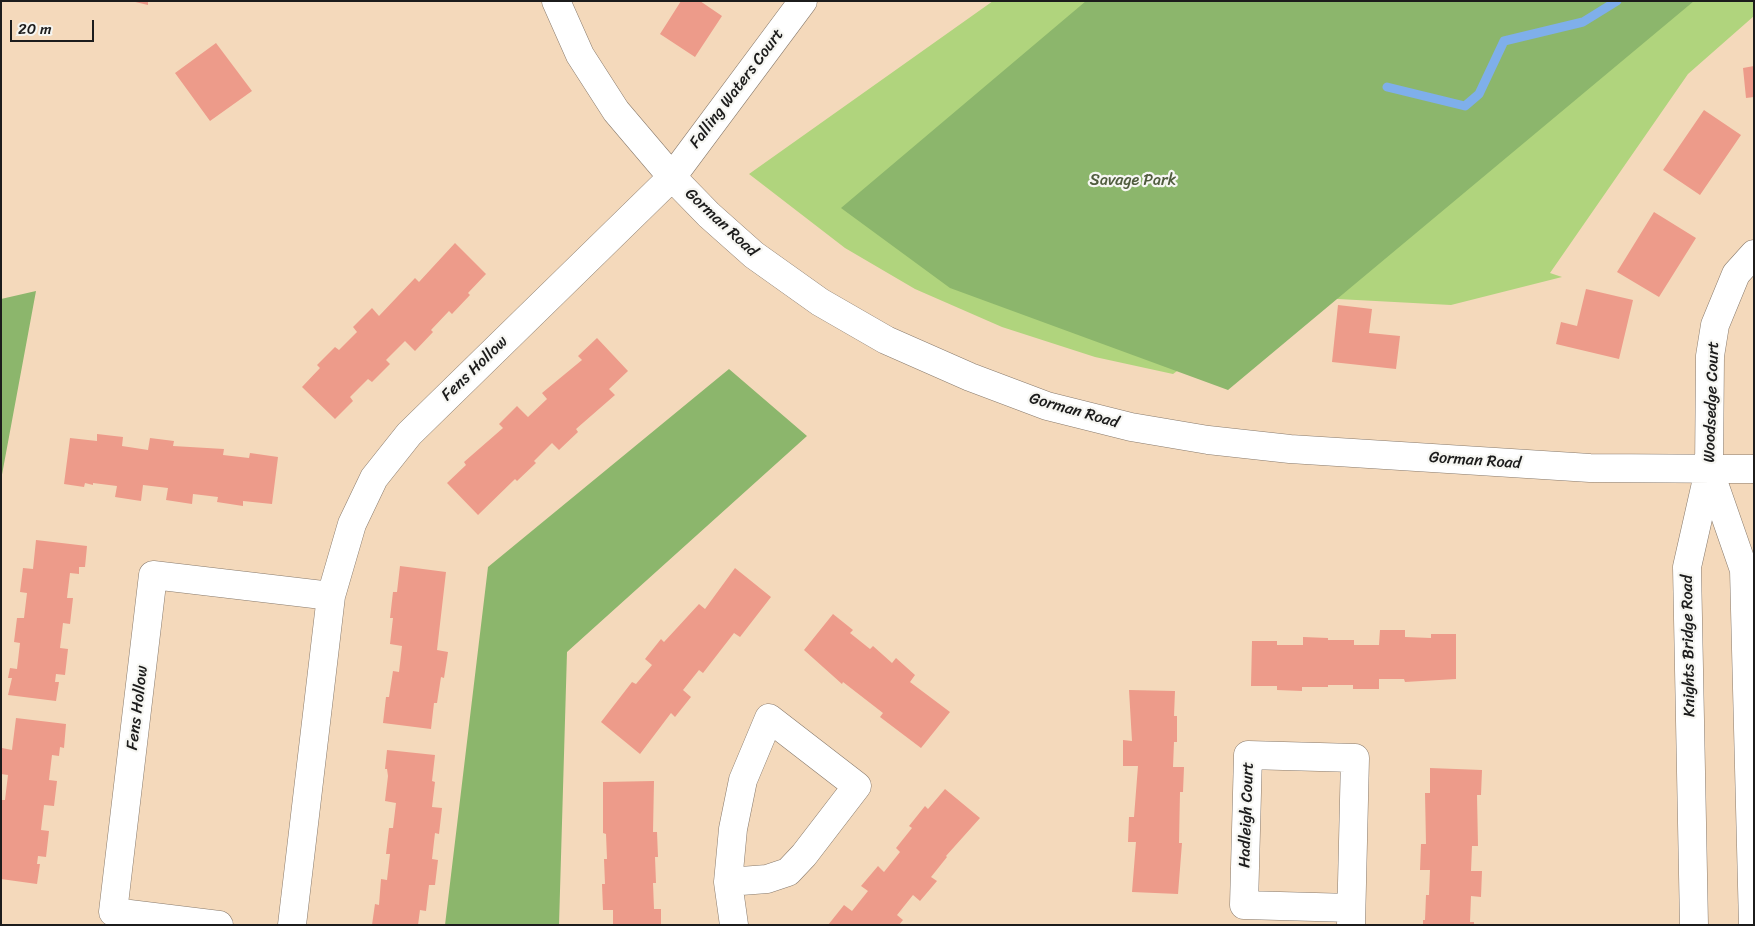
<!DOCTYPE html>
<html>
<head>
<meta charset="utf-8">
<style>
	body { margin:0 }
	#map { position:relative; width:1755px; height:926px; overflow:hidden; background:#f4d9bb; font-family:Sriracha,sans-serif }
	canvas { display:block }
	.frame { position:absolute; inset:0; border:2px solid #1c1c1c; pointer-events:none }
	.scale { position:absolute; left:10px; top:20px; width:84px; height:22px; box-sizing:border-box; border:2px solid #1c1c1c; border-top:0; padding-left:6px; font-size:15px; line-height:18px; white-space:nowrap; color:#1c1c1c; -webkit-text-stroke:4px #f6f6f2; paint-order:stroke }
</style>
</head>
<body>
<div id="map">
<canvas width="1755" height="926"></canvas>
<div class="frame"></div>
<div class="scale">20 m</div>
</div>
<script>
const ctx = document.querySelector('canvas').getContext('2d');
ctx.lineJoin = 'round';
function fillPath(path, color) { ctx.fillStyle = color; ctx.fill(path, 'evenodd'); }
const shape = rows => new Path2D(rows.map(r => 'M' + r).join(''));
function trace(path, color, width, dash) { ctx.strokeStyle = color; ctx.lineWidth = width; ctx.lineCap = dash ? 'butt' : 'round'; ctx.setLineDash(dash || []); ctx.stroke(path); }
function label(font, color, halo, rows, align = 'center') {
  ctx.font = font + ' Sriracha,sans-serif'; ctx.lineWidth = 4.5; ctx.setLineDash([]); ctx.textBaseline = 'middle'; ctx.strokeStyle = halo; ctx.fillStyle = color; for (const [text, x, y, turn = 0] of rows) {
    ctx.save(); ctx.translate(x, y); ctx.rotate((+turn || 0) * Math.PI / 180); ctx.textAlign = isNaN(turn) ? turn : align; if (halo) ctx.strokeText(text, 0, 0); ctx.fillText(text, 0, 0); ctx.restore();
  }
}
const green = shape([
	[993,1,1754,1,1754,16,1688,74,1550,273,1562,277,1451,305,1281,296,1173,374,1095,357,1002,327,915,289,845,248,749,174]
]);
const forest = shape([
	[1086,1,1694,1,1228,390,950,288,841,208],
	[36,291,1,480,1,299],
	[729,369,807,436,567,652,559,925,445,925,488,567]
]);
const stream = shape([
	[1387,87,1465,106,1479,94,1504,41,1583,22,1617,1]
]);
const building = shape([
	[131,1,148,1,148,5],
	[681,1,700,1,722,16,695,57,660,34],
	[216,43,252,91,210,121,175,73],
	[1754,66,1754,97,1746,98,1743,68],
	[1704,110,1741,135,1700,195,1663,170],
	[1654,212,1696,238,1659,297,1617,272],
	[455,243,486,274,468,293,470,295,452,314,449,311,431,330,433,332,415,351,405,341,386,360,390,364,372,382,368,379,350,397,353,401,335,419,302,387,320,368,317,365,335,347,339,350,357,332,353,327,372,308,379,316,415,278,419,282],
	[1586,289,1633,300,1619,359,1556,344,1561,322,1577,326],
	[1338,305,1372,309,1369,333,1400,336,1396,369,1332,362],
	[597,338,628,371,609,389,615,395,576,429,578,432,559,450,552,443,534,461,536,463,517,481,515,479,478,515,447,483,466,465,464,462,503,428,499,424,517,406,528,417,547,399,542,393,582,360,578,356],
	[97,434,123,437,122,446,148,450,150,438,174,441,173,446,224,449,223,455,249,458,250,453,278,457,272,504,243,501,243,506,217,502,218,497,193,494,192,504,166,500,168,488,143,485,141,501,115,497,117,486,93,483,93,485,85,483,84,487,64,484,70,438,97,441],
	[36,540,87,546,85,567,79,567,79,574,70,573,67,598,73,598,70,624,63,623,60,648,68,649,65,675,56,674,55,682,59,682,56,701,8,695,12,678,8,678,10,668,17,669,20,643,14,642,17,618,24,618,27,593,20,592,23,568,33,569],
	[400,566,446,572,437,650,448,652,444,678,441,677,437,703,434,703,431,729,383,723,386,697,389,697,393,671,399,672,402,646,390,644,393,618,390,618,393,592,397,592],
	[735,568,771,597,740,637,734,633,703,673,699,670,683,690,691,697,675,717,671,713,640,754,601,722,632,682,636,684,652,665,645,659,661,639,664,642,699,604,705,609],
	[833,614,853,630,850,633,870,649,873,646,892,663,896,658,915,675,910,682,950,712,921,748,880,717,883,713,843,682,842,684,804,650],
	[1380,630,1405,630,1405,637,1431,638,1431,634,1456,634,1456,679,1405,682,1404,679,1379,679,1379,689,1353,689,1353,685,1328,685,1328,687,1302,687,1302,691,1277,690,1277,686,1251,686,1252,641,1277,641,1277,645,1303,645,1303,637,1328,638,1328,640,1354,640,1354,645,1379,645],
	[1129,690,1175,691,1174,716,1177,716,1177,742,1174,742,1173,767,1184,767,1183,792,1180,792,1179,843,1182,843,1178,894,1132,892,1136,842,1128,842,1129,817,1134,817,1138,766,1123,766,1123,740,1132,741],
	[16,718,66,724,64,748,60,747,59,756,52,755,49,780,57,781,54,806,44,805,41,830,49,831,46,857,38,856,37,864,40,864,37,884,1,879,1,800,5,800,8,775,1,774,1,758,2,748,12,750],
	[387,750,435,755,432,781,435,782,432,807,442,808,439,834,435,833,432,859,438,860,435,885,429,885,426,911,420,910,418,925,372,925,375,904,379,905,381,879,387,880,390,854,386,854,389,828,393,828,396,803,385,801,388,776,387,769,385,769],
	[1430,768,1482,770,1481,795,1477,795,1478,846,1472,846,1471,871,1482,871,1481,897,1471,896,1470,922,1474,922,1474,925,1423,925,1423,920,1425,920,1426,895,1429,895,1430,870,1420,870,1421,844,1426,844,1425,793,1430,793],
	[654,781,653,832,657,832,658,857,655,857,656,883,653,883,654,909,661,909,661,925,613,925,613,910,603,910,602,884,605,884,604,859,607,859,606,834,603,833,603,782],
	[945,789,980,818,946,856,947,857,931,877,937,881,920,901,913,895,897,915,903,920,899,925,828,925,844,905,852,911,868,891,861,886,878,866,884,872,900,852,896,848,912,828,909,826,925,806,928,809]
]);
const minor = shape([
	[556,1,580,55,616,111,672,177,709,215,754,255,820,302,886,340,970,377,1047,406,1131,427,1208,440,1290,449,1590,468,1754,469],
	[1710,472,1744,570,1753,925],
	[728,882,767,879,788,872,804,855,857,786,769,718,743,780,733,829,728,882,734,925],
	[219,925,113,912,153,575,331,596],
	[292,925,331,596,352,524,374,478,409,434,672,177,803,1],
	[1351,925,1355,758,1248,755,1244,905,1351,908],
	[1694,925,1687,567,1709,470,1710,356,1715,325,1736,274,1754,254]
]);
const streetNames = [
	["Falling Waters Court",737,89,-53],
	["Gorman Road",721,223,43],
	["Fens Hollow",475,369,-44],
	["Woodsedge Court",1712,402,-88],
	["Gorman Road",1074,411,16],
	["Gorman Road",1475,461,4],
	["Knights Bridge Road",1689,646,-91],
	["Fens Hollow",138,708,-83],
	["Hadleigh Court",1247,815,-88]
];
const parkNames = [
	["Savage Park",1133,181]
];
fillPath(green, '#b0d47d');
fillPath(forest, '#8cb66c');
trace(stream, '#7fafea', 9);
fillPath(building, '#ed9b8a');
trace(minor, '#887a6c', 29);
trace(minor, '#fff', 28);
label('16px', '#1c1c1c', '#f6f6f2', streetNames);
label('16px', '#505c3e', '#f6f6f2', parkNames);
</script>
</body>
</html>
